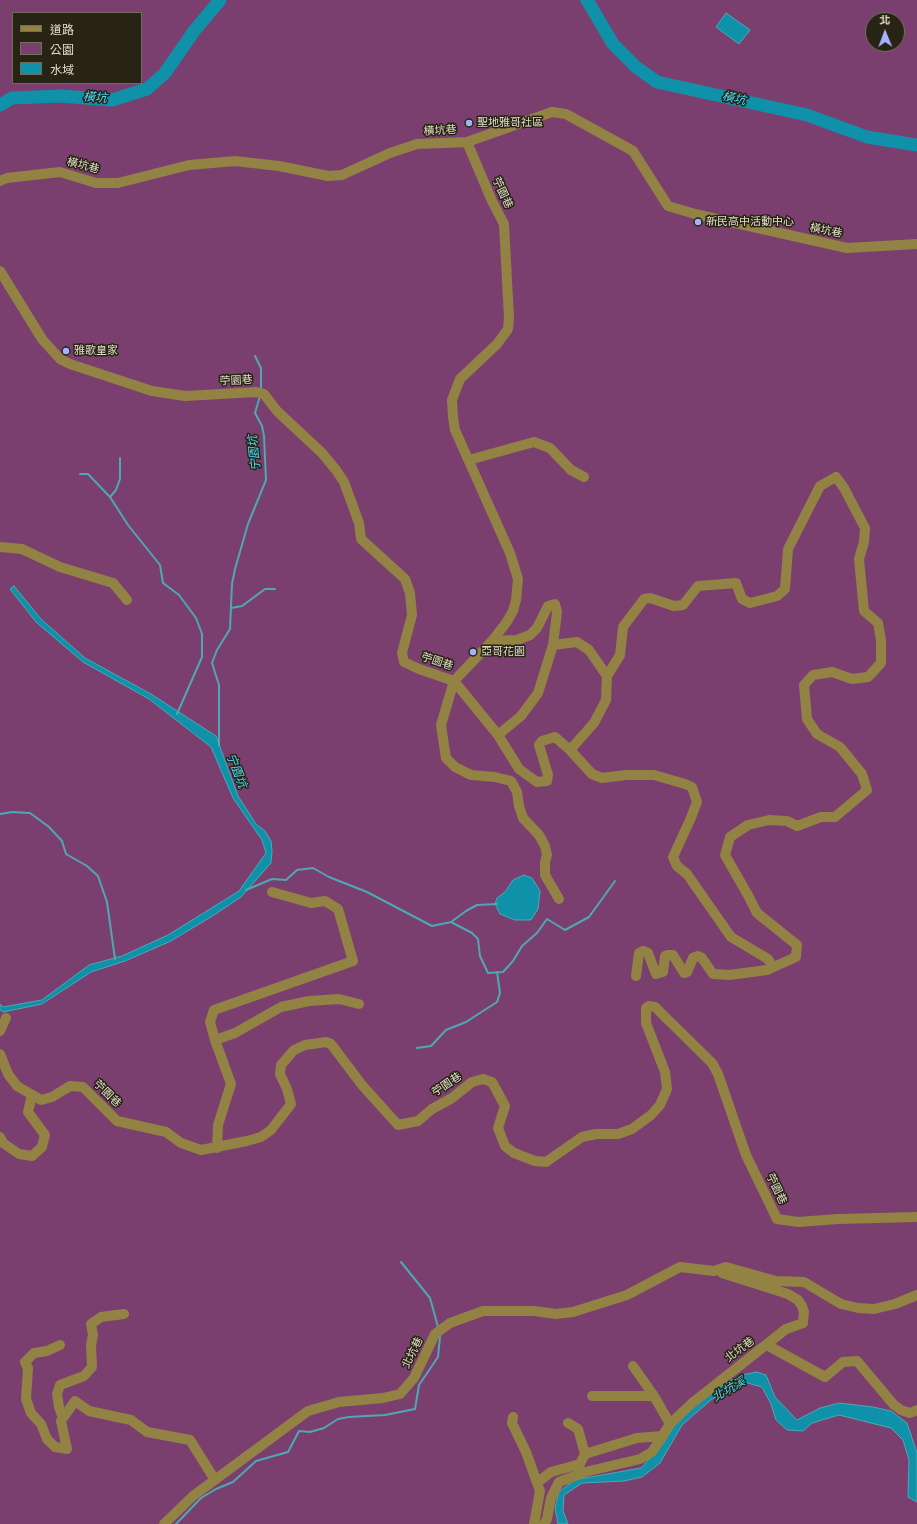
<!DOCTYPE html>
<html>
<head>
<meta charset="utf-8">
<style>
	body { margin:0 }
	#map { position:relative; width:917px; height:1524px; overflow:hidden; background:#453d1b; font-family:"Varela Round","Noto Sans TC",sans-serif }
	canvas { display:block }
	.legend { position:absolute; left:12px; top:12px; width:130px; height:72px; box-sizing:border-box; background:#282415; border:1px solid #726e5d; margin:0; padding:5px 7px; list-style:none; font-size:12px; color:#e1dcc9 }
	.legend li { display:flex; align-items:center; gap:8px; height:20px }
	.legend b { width:20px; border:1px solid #726e5d }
	.north { position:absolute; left:865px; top:12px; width:40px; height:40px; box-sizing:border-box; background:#282415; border:1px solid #726e5d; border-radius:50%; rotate:359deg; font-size:11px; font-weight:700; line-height:16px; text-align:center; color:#e1dcc9 }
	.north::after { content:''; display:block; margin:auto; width:14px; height:18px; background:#a3b2fd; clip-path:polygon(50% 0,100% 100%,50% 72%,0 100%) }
</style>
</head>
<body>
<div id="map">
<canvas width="917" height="1524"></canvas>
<ul class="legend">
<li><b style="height:5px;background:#928243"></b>道路</li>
<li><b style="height:11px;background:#7b3f6f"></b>公園</li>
<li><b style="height:11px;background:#0f91a9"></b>水域</li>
</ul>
<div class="north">北</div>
</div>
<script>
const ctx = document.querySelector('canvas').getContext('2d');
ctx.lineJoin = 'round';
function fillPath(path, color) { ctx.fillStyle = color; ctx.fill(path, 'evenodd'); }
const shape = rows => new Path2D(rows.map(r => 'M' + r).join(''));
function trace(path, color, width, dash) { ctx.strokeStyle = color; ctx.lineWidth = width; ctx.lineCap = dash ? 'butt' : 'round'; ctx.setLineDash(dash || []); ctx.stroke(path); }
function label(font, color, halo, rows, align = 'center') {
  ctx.font = font + ' "Varela Round","Noto Sans TC",sans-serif'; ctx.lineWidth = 3; ctx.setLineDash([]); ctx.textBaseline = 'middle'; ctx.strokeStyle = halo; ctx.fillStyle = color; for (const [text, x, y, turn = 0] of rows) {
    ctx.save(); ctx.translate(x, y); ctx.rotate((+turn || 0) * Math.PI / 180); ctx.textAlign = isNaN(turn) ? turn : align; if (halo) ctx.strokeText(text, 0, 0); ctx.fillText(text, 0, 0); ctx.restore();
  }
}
const green = shape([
	[0,0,917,0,917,1524,0,1524],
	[13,13,141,13,141,83,13,83],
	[873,20,897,20,897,44,873,44]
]);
const water = shape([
	[726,13,750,30,739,44,716,27,726,13],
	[14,586,41,619,85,658,151,694,216,736,238,796,256,824,265,831,271,841,272,851,271,863,241,897,214,915,171,941,125,961,91,972,42,1004,3,1012,0,1010,0,1004,3,1007,42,1000,89,965,122,956,168,935,239,891,266,853,262,840,233,798,211,747,149,699,83,662,36,622,10,589,14,586],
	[524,875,532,878,540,891,538,909,531,920,515,920,500,914,495,904,497,898,505,892,513,880,524,875],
	[757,1372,766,1375,775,1397,797,1420,820,1408,839,1403,873,1407,891,1411,907,1423,917,1453,917,1502,908,1497,909,1460,903,1440,891,1428,839,1415,812,1423,803,1431,787,1430,776,1420,771,1404,762,1387,744,1382,712,1399,682,1425,660,1463,642,1477,624,1481,582,1483,564,1495,563,1511,568,1524,558,1524,555,1508,559,1492,574,1480,641,1468,663,1444,674,1426,711,1391,741,1375,757,1372]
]);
const stream = shape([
	[255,356,261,368,261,390],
	[80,474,88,474,110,497,128,525,160,565,163,583,179,595,196,618,202,634,202,657,177,714],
	[110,497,116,490,120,479,120,458],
	[231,608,242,606,265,589,275,589],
	[219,746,219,685,212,663,217,650,230,629,232,584,235,569,248,524,266,480,264,436,262,426,255,413,260,396],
	[0,814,12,812,30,813,49,827,62,841,66,854,87,866,98,876,107,902,115,959],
	[246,890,272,879,286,880,297,870,313,868,329,877,367,892,432,926,451,922,472,933,478,939,480,956,488,973,503,972,513,961,522,946,537,933,547,919,565,930,589,917,615,881],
	[451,922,466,911,477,905,497,904],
	[417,1048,431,1046,446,1030,466,1022,497,1002,500,993,497,972],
	[401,1262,430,1298,438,1327],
	[176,1524,201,1498,216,1489,233,1482,256,1461,288,1452,299,1431,310,1432,324,1428,338,1419,349,1417,385,1415,415,1409,419,1385,438,1357,440,1337]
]);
const river = shape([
	[587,0,613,44,636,67,657,82,807,115,867,137,917,145],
	[0,105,12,98,61,96,112,100,147,89,165,73,194,31,220,0]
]);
const minor = shape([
	[0,181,7,178,60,172,96,183,118,183,189,165,235,161,279,166,328,176,342,175,390,153,417,144,467,142,552,112,566,114,633,151,668,206,695,214,847,248,917,244],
	[0,271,42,339,60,359,70,364,152,391,185,396,256,392,264,394,277,411,322,453,336,470,344,482,359,523,361,539,405,579,410,593,412,615,402,653,404,662,419,669,454,681,492,641,506,623,513,611,516,600,518,579,510,553,455,430,453,417,452,400,460,379,497,344,508,329,509,318,504,224,492,201,467,142],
	[469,460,534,442,550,448,571,470,584,477],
	[0,547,22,549,60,567,113,583,127,600],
	[492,641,517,640,530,635,537,628,548,606,555,604,557,612,553,645,577,642,589,650,607,676,606,700,594,723,570,750,592,774,602,778,626,775,654,775,685,784,692,787,697,802,690,820,673,857,677,866,687,874,731,937,768,959,772,966],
	[607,676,620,655,623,627,644,599,650,598,674,606,683,605,698,586,736,583,742,599,750,603,777,596,785,589,788,549,820,486,836,477,844,488,865,528,864,542,859,559,864,611,878,623,881,640,881,663,868,677,852,679,832,672,813,675,804,685,807,719,817,734,840,747,862,774,867,790,835,817,821,817,797,826,787,821,769,820,748,825,730,837,725,855,749,897,757,913,797,945,796,957,767,970,729,975,713,974,702,958,698,956,693,958,687,972,684,973,673,955,668,955,665,956,663,972,656,974,648,953,643,951,639,953,636,976],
	[454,681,441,725,446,758,455,767,471,775,495,777,511,781,517,792,519,806,523,818,539,835,545,846,547,855,545,862,545,875,559,899],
	[454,681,498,735,519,769,537,782,547,781,548,775,539,745,542,741,555,737,570,750],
	[498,735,521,716,538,693,553,645],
	[0,1031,6,1018],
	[215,1040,235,1033,281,1007,309,1001,339,999,359,1004],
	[0,1054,8,1074,17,1086,41,1100,52,1097,70,1086,83,1087,117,1121,166,1132,181,1143,201,1150,247,1141,261,1137,271,1130,291,1104,287,1089,280,1074,281,1065,294,1050,305,1045,326,1042,331,1044,362,1085,398,1125,418,1121,432,1109,452,1098,472,1082,483,1079,492,1082,505,1106,498,1128,505,1146,514,1153,535,1161,546,1162,582,1137,596,1134,618,1134,632,1129,651,1115,660,1105,667,1089,665,1072,646,1023,646,1008,649,1006,655,1007,712,1063,718,1074,746,1155,777,1219,798,1222,838,1219,917,1217],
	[0,1137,3,1143,19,1154,32,1156,42,1147,45,1135,28,1112,32,1095],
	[217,1148,218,1125,231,1084,215,1040,210,1022,214,1010,353,961,338,909,325,901,311,903,272,892],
	[60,1345,47,1351,34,1353,25,1362,28,1368,26,1399,31,1413,41,1424,47,1439,55,1447,67,1449,61,1421,75,1401,89,1411,131,1420,147,1432,190,1440,215,1480],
	[767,1345,825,1377,843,1362,857,1361,894,1405,901,1410,910,1413,917,1410],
	[633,1366,654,1396],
	[592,1396,654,1396,670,1424],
	[513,1417,512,1423,526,1452,540,1491,534,1524],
	[63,1418,59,1407,57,1394,60,1385,84,1376,92,1367,91,1345,93,1335,91,1324,101,1317,124,1314],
	[585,1454,637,1438,663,1436],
	[538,1482,551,1472,580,1464,585,1454,578,1429,568,1423],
	[164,1524,193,1496,308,1411,339,1402,383,1398,400,1394,414,1378,435,1334,450,1323,483,1311,534,1311,556,1314,573,1312,627,1295,680,1267,714,1271,726,1267,776,1281,804,1282,841,1304,858,1308,874,1309,895,1304,917,1295],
	[544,1524,547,1519,551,1498,559,1482,585,1472,640,1459,652,1452,670,1424,691,1404,786,1329,803,1323,804,1312,802,1306,798,1300,788,1294,722,1273]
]);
const markers = [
	[469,123,4,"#a3b2fd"],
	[698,222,4,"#a3b2fd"],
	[66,351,4,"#a3b2fd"],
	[473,652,4,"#a3b2fd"]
];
const poiNames = [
	["聖地雅哥社區",477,123],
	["新民高中活動中心",706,222],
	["雅歌皇家",74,351],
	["亞哥花園",481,652]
];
const streetNames = [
	["橫坑巷",440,131,-3],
	["橫坑巷",83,166,15],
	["苧園巷",502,193,65],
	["橫坑巷",826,231,11],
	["苧園巷",236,381,-3],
	["苧園巷",437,662,18],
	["苧園巷",447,1085,-34],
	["苧園巷",107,1094,44],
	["苧園巷",776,1189,64],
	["北坑巷",740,1350,-37],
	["北坑巷",413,1353,-64]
];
const waterNames = [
	["橫坑",95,98,4],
	["橫坑",734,99,12],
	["宁園坑",255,453,-96],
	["宁園坑",236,771,69],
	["北坑溪",729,1390,-30]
];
fillPath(green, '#7b3f6f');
fillPath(water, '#0f91a9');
trace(water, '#4ea8b3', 1);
trace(stream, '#4ea8b3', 2);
trace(river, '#0f91a9', 13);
trace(minor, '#928243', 10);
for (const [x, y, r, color] of markers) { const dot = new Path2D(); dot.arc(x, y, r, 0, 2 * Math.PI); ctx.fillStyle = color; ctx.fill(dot); trace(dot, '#282415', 1.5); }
label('11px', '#e1dcc9', '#282415', poiNames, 'left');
label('11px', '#e1dcc9', '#282415', streetNames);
label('italic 12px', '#48dbfb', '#282415', waterNames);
</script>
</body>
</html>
